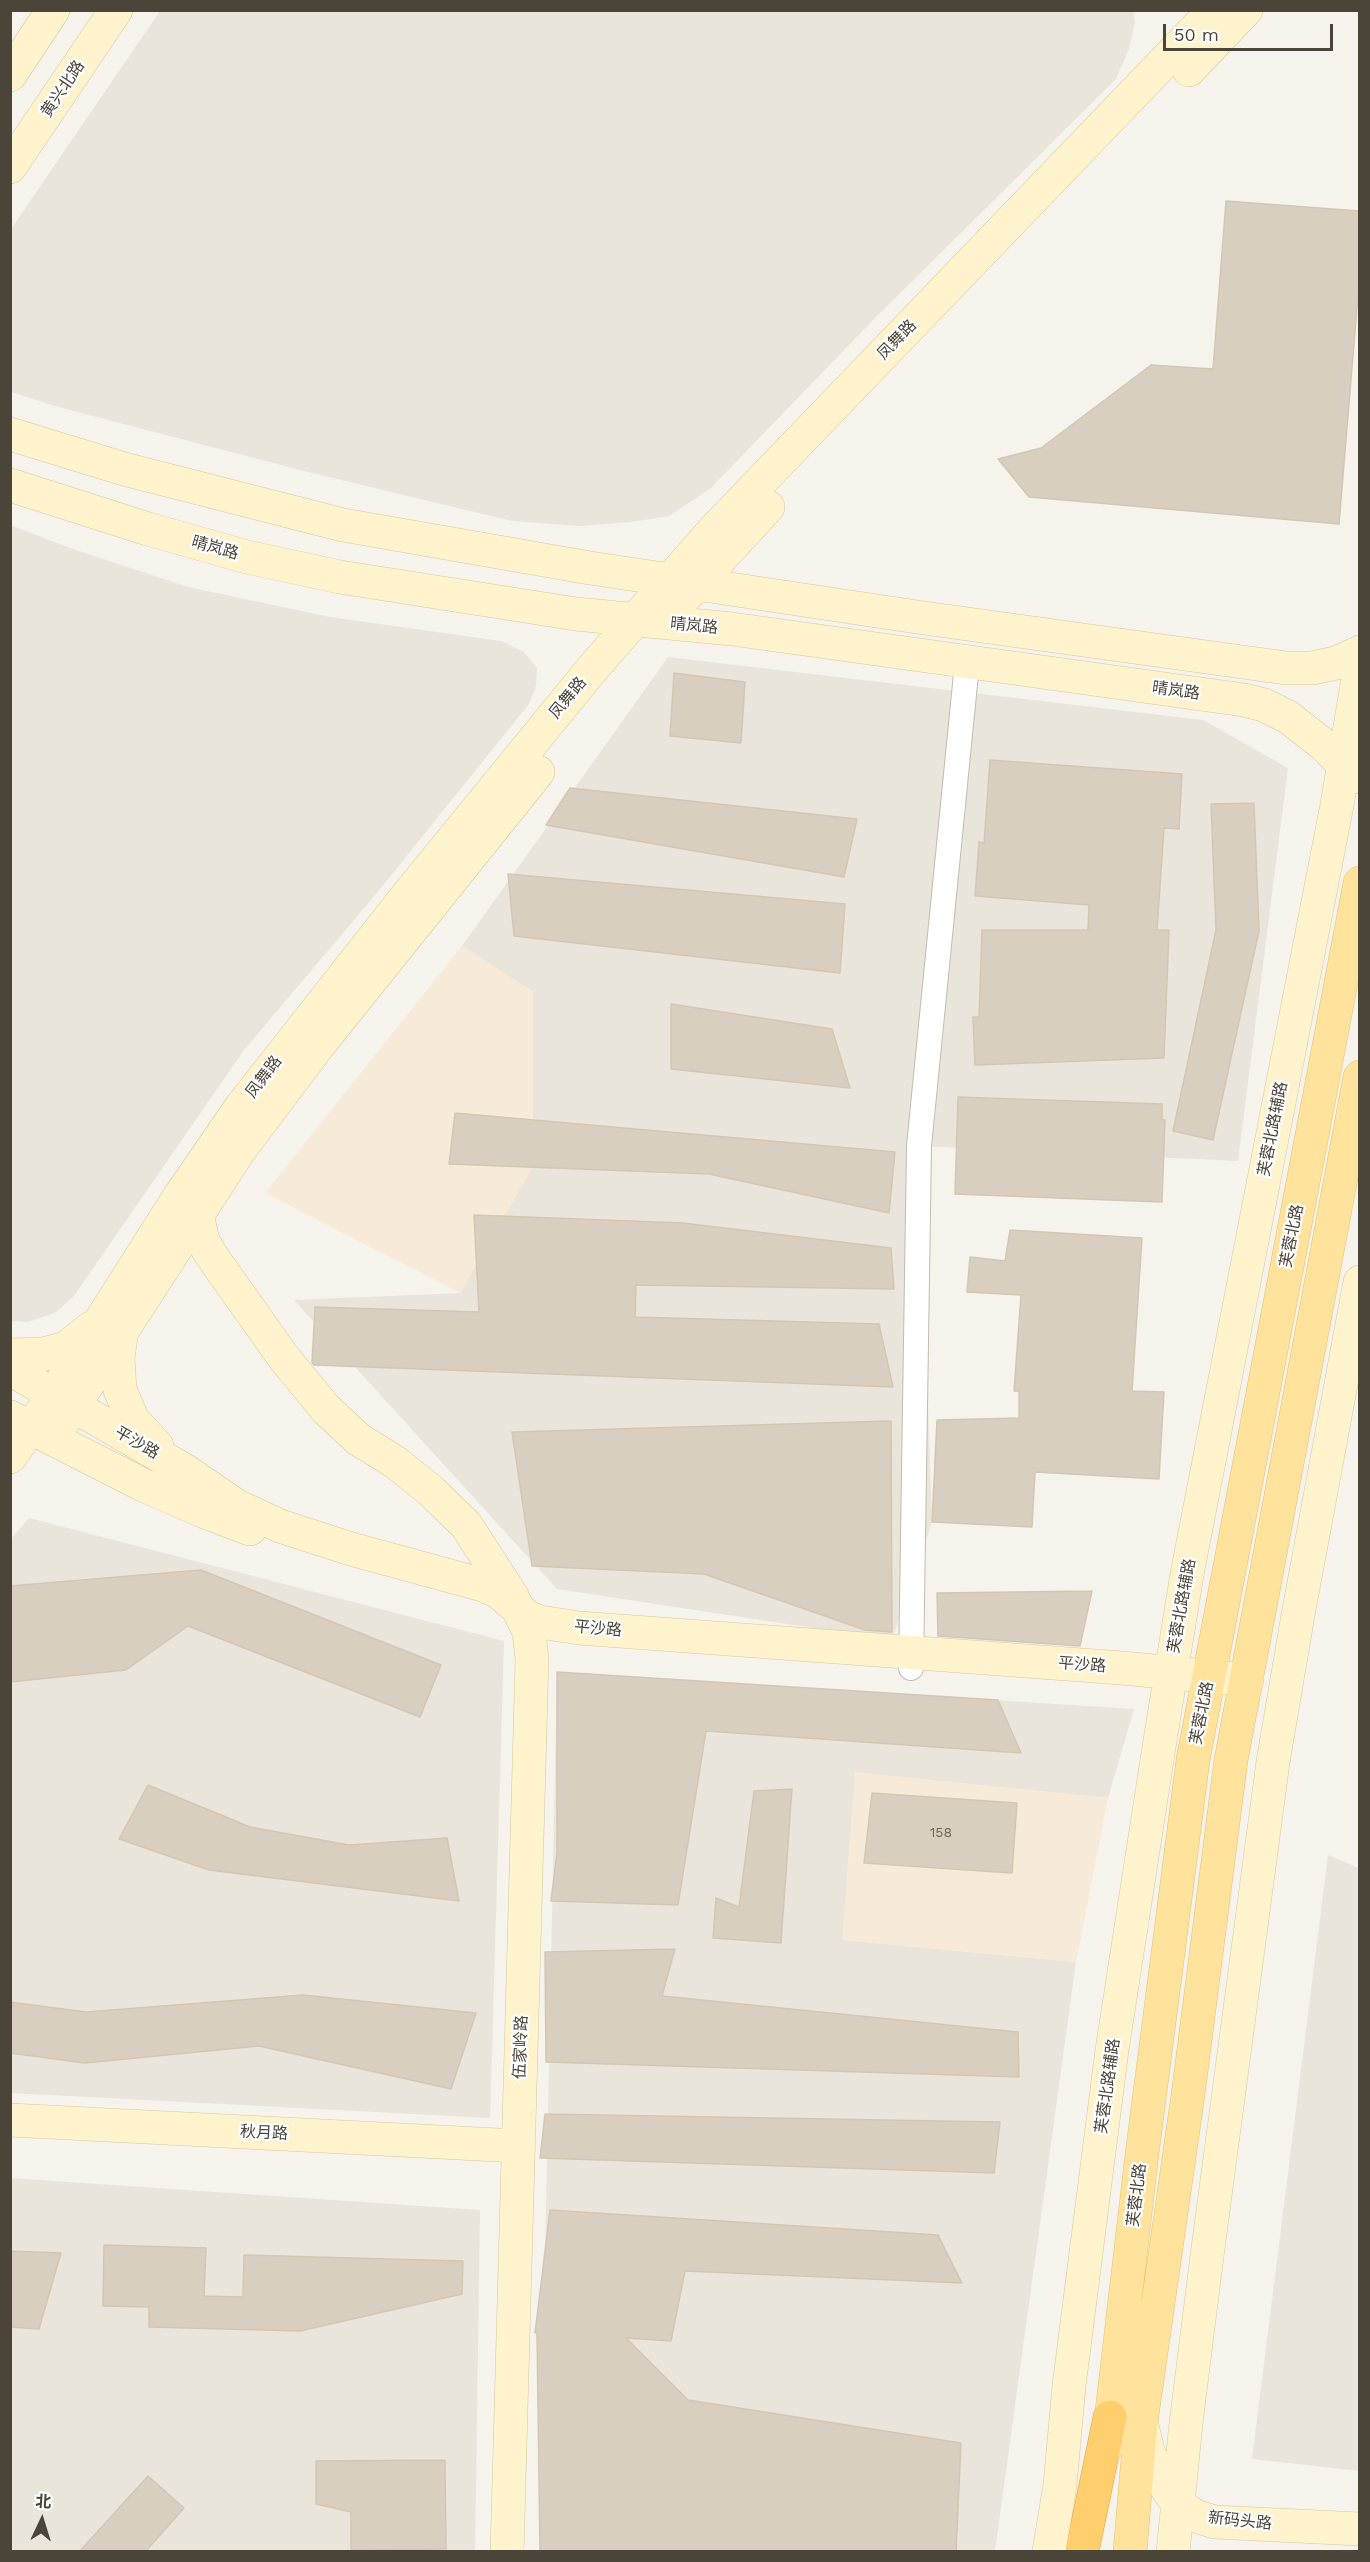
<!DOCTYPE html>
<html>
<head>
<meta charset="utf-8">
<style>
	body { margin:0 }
	#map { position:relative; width:1370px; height:2562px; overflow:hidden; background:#f6f3ec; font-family:"Work Sans","Noto Sans SC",sans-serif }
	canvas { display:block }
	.frame { position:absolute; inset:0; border:12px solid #4b4439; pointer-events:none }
	.north { position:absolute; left:12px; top:2490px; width:60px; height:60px; -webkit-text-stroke:4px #fff; paint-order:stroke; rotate:4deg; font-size:16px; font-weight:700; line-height:24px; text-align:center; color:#4b4439 }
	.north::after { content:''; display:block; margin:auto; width:21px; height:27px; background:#4b4439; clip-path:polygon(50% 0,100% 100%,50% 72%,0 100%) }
	.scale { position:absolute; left:1163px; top:24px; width:170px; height:27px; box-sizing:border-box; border:3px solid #4b4439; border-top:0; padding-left:8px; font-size:18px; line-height:21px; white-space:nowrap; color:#4b4439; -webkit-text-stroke:4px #fff; paint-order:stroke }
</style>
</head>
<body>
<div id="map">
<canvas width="1370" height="2562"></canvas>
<div class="frame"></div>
<div class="north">北</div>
<div class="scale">50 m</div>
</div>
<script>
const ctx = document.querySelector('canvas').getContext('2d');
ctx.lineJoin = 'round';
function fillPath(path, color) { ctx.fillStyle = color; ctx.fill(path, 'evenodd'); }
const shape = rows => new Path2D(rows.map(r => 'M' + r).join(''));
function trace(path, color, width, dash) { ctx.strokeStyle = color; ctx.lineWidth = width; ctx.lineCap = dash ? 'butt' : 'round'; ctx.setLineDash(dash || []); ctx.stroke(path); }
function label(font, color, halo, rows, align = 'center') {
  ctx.font = font + ' "Work Sans","Noto Sans SC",sans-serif'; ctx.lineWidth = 4.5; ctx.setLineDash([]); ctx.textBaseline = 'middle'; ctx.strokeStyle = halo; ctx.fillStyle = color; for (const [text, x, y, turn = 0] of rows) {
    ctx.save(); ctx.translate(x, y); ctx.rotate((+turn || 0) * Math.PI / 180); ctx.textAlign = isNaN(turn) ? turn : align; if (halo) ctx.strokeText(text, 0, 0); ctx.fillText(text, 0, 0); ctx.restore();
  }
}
const residential = shape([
	[160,11,1133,10,1135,21,1129,49,1116,79,873,320,710,489,669,516,631,522,580,526,512,521,308,472,62,408,11,392,11,229],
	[10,525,70,548,188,587,330,617,501,641,524,652,537,668,536,686,529,704,376,894,244,1050,74,1296,55,1313,28,1322,10,1321],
	[668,657,1203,720,1288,768,1238,1161,919,1146,932,1522,892,1640,557,1589,294,1300,461,1293,533,992,462,946],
	[29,1518,504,1641,490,2118,11,2093,10,1540],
	[557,1672,1134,1709,1108,1798,855,1773,843,1940,1076,1962,995,2551,539,2552],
	[1328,1855,1359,1868,1359,2471,1252,2459],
	[10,2178,480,2210,475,2551,11,2551]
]);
const commercial = shape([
	[462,946,533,992,533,1167,460,1293,265,1193],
	[855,1772,1108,1798,1076,1962,842,1940]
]);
const building = shape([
	[1226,201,1359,211,1359,283,1339,524,1029,497,998,459,1041,448,1151,365,1213,369,1226,201],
	[674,673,745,682,741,743,670,736,674,673],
	[990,760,1182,774,1179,829,1164,828,1157,930,1169,930,1164,1058,975,1065,973,1017,979,1017,982,930,1088,930,1089,905,975,896,979,842,984,843,990,760],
	[570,788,857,819,844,877,546,825,570,788],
	[1254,803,1259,931,1213,1140,1173,1131,1216,930,1211,804,1254,803],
	[508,874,845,904,840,973,514,936,508,874],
	[671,1004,832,1029,850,1088,671,1069,671,1004],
	[958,1097,1162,1104,1162,1120,1165,1120,1162,1202,955,1194,958,1097],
	[455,1113,895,1152,889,1213,709,1174,449,1164,455,1113],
	[474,1215,683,1223,891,1248,894,1289,636,1285,635,1317,879,1324,893,1387,314,1365,312,1362,315,1307,479,1312,474,1215],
	[1010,1230,1142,1238,1132,1391,1164,1392,1159,1479,1035,1472,1032,1527,932,1522,937,1420,1019,1418,1019,1391,1014,1391,1021,1295,967,1292,970,1257,1005,1261,1010,1230],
	[891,1421,892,1632,865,1630,704,1574,532,1566,512,1432,891,1421],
	[201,1570,441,1665,420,1717,188,1626,126,1670,10,1682,10,1586,201,1570],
	[1092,1591,1080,1646,938,1636,937,1593,1092,1591],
	[557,1672,998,1700,1021,1753,706,1731,678,1905,551,1901,557,1852,557,1672],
	[148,1785,250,1827,349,1845,447,1838,459,1901,209,1870,119,1839,148,1785],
	[792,1789,781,1943,713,1938,716,1898,739,1907,754,1791,792,1789],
	[872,1793,1017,1803,1012,1873,864,1863,872,1793],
	[675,1949,662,1996,1018,2032,1019,2077,546,2062,545,1952,675,1949],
	[303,1995,476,2013,451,2089,259,2046,85,2063,10,2053,10,2002,86,2012,303,1995],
	[545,2114,1000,2122,994,2173,540,2158,545,2114],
	[550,2210,938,2235,962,2283,685,2271,671,2341,626,2338,688,2400,961,2443,956,2552,540,2552,537,2333,535,2333,550,2210],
	[104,2245,206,2248,204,2296,243,2297,244,2255,463,2261,462,2294,300,2331,149,2327,149,2307,103,2306,104,2245],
	[10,2251,61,2253,39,2329,10,2327,10,2251],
	[445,2460,446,2549,351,2550,351,2512,316,2504,316,2461,445,2460],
	[148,2476,184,2508,145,2552,79,2552,148,2476]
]);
const street = shape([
	[911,1668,919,1146,967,664]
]);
const secondary = shape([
	[1189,70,1246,10],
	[10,75,53,10],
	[10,167,116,10],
	[10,434,124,469,343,525,590,568,917,617,1286,668,1312,668,1336,663,1360,652],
	[10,485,148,529,247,557,340,577,576,614,732,629,1244,700,1264,705,1288,717,1324,745,1355,777],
	[683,599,768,507],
	[197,1214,203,1241,211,1255,284,1358,326,1409,358,1439,395,1462,430,1490,466,1525,512,1596,529,1632,532,1659,507,2552],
	[121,1336,118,1358,120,1390,133,1420,157,1446],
	[10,1355,44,1354,66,1348,91,1328],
	[10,1369,186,1471,237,1506,280,1526,351,1549,483,1585,497,1591,529,1618,540,1622,579,1628,1122,1668,1247,1680],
	[10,1417,143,1485,205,1512,250,1529],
	[52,1439,239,1151,318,1046,538,772],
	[10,1457,54,1394,179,1197,241,1107,406,897,592,669,714,530,1214,10],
	[10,2120,518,2146],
	[1141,2422,1149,2454,1160,2477,1171,2495,1182,2507,1195,2516,1215,2522,1360,2529],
	[1049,2552,1060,2485,1069,2386,1112,2050,1159,1747,1187,1574,1337,805,1360,667],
	[1173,2552,1186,2423,1208,2248,1273,1762,1298,1615,1360,1282]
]);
const primary = shape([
	[1108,2445,1142,2154,1193,1760,1360,883],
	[1130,2552,1141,2422,1188,2095,1231,1760,1360,1077]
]);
const highway = shape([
	[1082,2552,1110,2417]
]);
const numberNames = [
	["158",941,1833]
];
const streetNames = [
	["黄兴北路",63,89,-56],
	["凤舞路",897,340,-46],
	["晴岚路",215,548,16],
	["晴岚路",694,626,6],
	["晴岚路",1176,691,8],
	["凤舞路",568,698,-51],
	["凤舞路",264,1077,-53],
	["芙蓉北路辅路",1273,1129,-79],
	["芙蓉北路",1292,1236,-79],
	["平沙路",137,1443,30],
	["芙蓉北路辅路",1182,1606,-80],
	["平沙路",598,1629,5],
	["平沙路",1082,1665,4],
	["芙蓉北路",1202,1713,-79],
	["伍家岭路",521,2047,-88],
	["芙蓉北路辅路",1108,2086,-82],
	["秋月路",264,2133,3],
	["芙蓉北路",1137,2195,-83],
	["新码头路",1240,2521,6]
];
fillPath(residential, '#eae5da');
fillPath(commercial, '#f7ead8');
fillPath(building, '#d8cfc1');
trace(building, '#d3c7b4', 1.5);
trace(street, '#c2bbae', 26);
trace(secondary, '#d6c79b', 34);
trace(primary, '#e6c16a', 34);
trace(highway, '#e0a43c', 34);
trace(street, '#fff', 24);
trace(secondary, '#fff3cd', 33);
trace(primary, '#ffe39c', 33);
trace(highway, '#ffcf6e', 33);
label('14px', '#6e675b', null, numberNames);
label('16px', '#4b4439', '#fff', streetNames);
</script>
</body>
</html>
